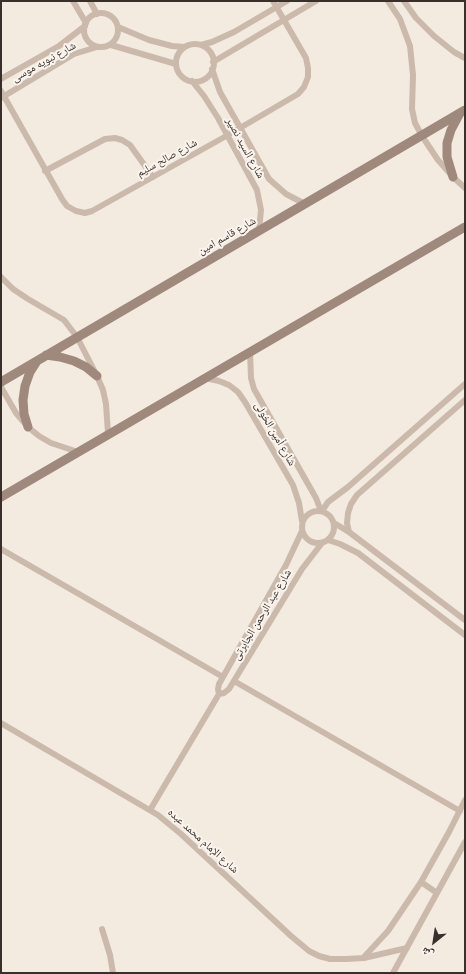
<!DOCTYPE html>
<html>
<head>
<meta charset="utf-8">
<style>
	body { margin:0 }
	#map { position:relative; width:466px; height:974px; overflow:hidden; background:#f3eae0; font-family:"Fira Sans Condensed","Noto Naskh Arabic",sans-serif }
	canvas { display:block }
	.frame { position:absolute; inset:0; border:2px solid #392f2b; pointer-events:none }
	.north { position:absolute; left:414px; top:922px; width:40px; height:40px; -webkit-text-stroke:3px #faf4ed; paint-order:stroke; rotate:210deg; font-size:11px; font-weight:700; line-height:16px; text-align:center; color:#392f2b }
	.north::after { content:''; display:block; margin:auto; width:14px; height:18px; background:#392f2b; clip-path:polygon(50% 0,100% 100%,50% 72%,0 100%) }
</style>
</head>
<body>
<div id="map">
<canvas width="466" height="974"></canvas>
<div class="frame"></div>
<div class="north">ش</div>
</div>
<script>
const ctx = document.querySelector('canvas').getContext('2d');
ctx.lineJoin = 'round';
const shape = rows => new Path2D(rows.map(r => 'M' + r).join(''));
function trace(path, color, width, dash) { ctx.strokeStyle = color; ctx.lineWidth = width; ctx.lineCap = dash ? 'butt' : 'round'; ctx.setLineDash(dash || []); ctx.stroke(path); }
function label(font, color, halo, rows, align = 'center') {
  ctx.font = font + ' "Fira Sans Condensed","Noto Naskh Arabic",sans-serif'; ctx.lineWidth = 4; ctx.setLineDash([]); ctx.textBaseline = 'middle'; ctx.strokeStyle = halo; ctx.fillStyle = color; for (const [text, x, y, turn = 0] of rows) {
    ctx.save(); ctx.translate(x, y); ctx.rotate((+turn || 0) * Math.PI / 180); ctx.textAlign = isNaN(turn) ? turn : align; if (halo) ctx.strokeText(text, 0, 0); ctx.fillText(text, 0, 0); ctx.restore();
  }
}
const minor = shape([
	[73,1,86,23],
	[90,1,97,14],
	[388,1,400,19,410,46,413,75,412,109,415,123,422,136,438,160,453,177,465,188],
	[404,1,416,18,434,36,454,52,465,58],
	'84 30a17 17 0 1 1 34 0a17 17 0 1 1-34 0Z',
	[118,27,149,40,172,46,185,47],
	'176 63a19 19 0 1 1 38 0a19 19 0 1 1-38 0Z',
	[111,45,176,64],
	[201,45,212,42,234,32,287,1],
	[213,62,316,1],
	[212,69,220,92,269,179,286,194,305,204],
	[1,79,59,46,85,26],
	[192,81,204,96,218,118,257,190,261,210,259,231],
	[1,91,62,199,67,206,76,211,85,213,92,211,228,135,298,94,304,87,308,77,308,68,306,58,273,1],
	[1,98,74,54,97,47],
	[45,171,105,139,115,138,122,140,130,145,153,177],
	[1,277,13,289,28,299,64,320,77,337,97,376,103,390,106,404,108,433],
	[250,352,251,378,254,389,316,498,321,511],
	[205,378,219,381,229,385,238,392,245,402,293,485,299,503,302,521],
	[1,387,16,413,28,427,39,436,51,443,78,452],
	'302 527a16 16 0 1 1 32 0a16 16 0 1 1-32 0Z',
	[322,511,328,502,348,487,465,384],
	[334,523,349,532,465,620],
	[349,532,347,523,348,513,351,504,357,495,465,400],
	[328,540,340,544,358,553,465,635],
	[1,549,223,677],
	[234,681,460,811],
	[219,694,224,693,229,689,302,569,322,543],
	[1,723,158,815,181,834,291,936,309,951,319,956,330,959,346,959,364,958,407,948],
	[150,810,219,694,218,689,219,684,286,565,302,531],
	[421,882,437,893],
	[102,929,110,955,113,973],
	[364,957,388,931,421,882,449,832,465,800],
	[393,973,465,842]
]);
const secondary = shape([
	[453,177,447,157,447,143,451,130,459,115],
	[46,355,60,357,74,361,86,367,97,376],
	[1,382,465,110],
	[28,427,24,414,23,400,25,386,30,372,37,361],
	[1,497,465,227]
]);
const streetNames = [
	["شارع نبويه موسى",44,62,-29],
	["شارع السيد نصير",245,148,61],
	["شارع صالح سليم",167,158,-29],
	["شارع قاسم امين",227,236,-30],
	["شارع أمين الخولى",275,434,60],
	["شارع عبد الرحمن الجابرتى",262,615,-59],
	["شارع الإمام محمد عبده",203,841,42]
];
trace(minor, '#cbbaac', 6);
trace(secondary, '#9f897d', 9);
label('11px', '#392f2b', '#faf4ed', streetNames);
</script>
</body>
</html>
